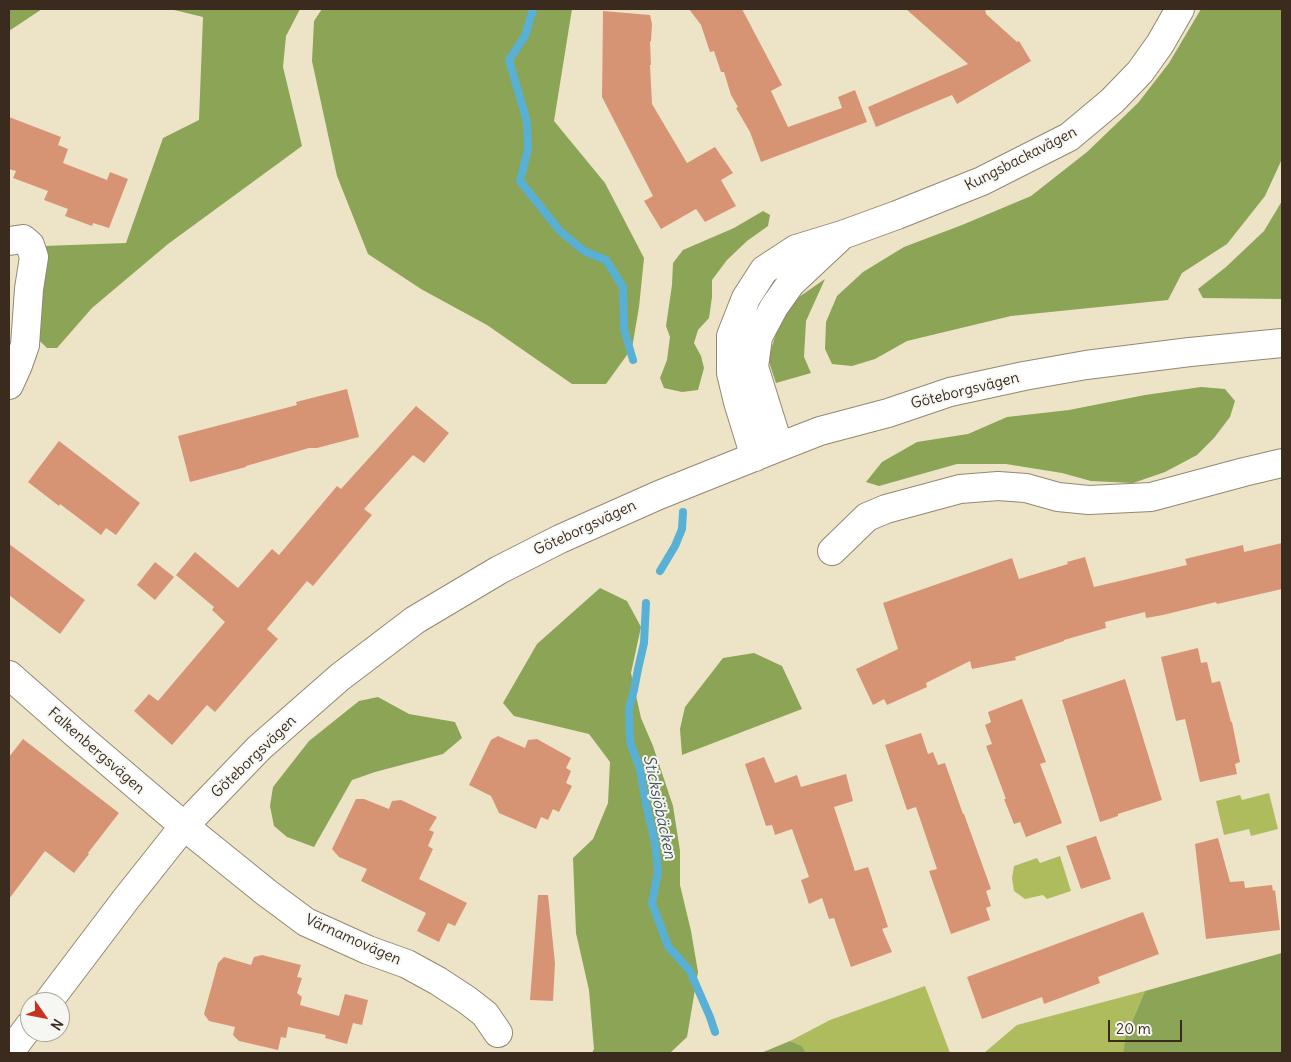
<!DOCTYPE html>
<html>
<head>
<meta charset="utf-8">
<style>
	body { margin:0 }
	#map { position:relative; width:1291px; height:1062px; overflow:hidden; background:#ede4c7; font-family:Delius,sans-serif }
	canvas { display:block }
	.frame { position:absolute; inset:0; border:10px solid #3b2a1e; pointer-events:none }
	.north { position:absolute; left:20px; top:992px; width:50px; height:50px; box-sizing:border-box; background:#f6f6f2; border:1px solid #aba49d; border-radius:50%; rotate:123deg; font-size:14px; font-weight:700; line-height:20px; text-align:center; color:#3b2a1e }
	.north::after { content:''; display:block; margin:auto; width:18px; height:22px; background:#c8321e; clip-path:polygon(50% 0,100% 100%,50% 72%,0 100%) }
	.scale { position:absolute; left:1108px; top:1020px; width:74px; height:22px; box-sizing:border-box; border:2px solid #3b2a1e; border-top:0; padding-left:6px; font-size:15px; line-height:18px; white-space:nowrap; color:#3b2a1e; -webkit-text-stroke:4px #f6f6f2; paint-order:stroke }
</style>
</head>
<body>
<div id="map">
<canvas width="1291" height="1062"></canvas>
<div class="frame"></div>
<div class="north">N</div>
<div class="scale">20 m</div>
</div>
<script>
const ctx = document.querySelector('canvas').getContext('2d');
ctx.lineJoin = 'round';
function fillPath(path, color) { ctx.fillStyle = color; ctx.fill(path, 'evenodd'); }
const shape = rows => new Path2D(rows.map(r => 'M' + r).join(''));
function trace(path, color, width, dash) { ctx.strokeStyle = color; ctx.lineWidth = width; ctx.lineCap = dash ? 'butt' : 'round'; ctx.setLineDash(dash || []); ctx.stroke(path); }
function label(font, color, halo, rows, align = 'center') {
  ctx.font = font + ' Delius,sans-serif'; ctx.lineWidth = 4; ctx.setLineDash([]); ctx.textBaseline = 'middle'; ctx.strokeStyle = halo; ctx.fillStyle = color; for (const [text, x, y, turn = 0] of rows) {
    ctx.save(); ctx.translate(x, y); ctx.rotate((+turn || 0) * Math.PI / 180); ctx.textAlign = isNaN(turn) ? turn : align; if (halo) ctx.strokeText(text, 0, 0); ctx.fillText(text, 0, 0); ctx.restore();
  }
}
const green = shape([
	[1269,793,1278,829,1251,836,1249,829,1224,835,1216,801,1240,795,1242,800],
	[1060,856,1071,891,1047,899,1043,895,1025,899,1014,891,1012,878,1014,866,1037,858,1040,863],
	[925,986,950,1053,806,1053,802,1046,790,1041,830,1020],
	[1145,991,1125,1038,1123,1053,984,1053,1017,1025]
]);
const forest = shape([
	[9,9,42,9,9,31],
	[170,9,300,9,286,36,283,67,302,146,168,244,92,308,57,348,47,348,38,339,44,246,126,243,163,138,199,120,203,17],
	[322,9,572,9,554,121,605,183,644,258,639,307,632,348,606,384,572,384,487,325,421,289,368,254,337,176,312,61,314,21],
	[1201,9,1282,9,1282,159,1265,196,1227,244,1182,273,1168,300,1011,316,907,341,875,359,852,366,832,364,825,349,826,322,837,296,863,272,904,247,962,225,1031,196,1087,152,1138,103,1169,63],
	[1282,201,1282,299,1203,298,1198,289,1226,267,1264,231],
	[763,211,770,215,768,226,747,241,727,260,712,280,712,297,709,318,698,330,694,343,701,356,704,368,698,390,682,392,664,388,660,378,667,360,670,337,666,326,672,285,673,263,683,250,734,228],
	[825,279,806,321,804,357,811,373,776,383,768,359,780,321,799,297],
	[1201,387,1225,389,1235,401,1230,417,1214,438,1197,455,1165,472,1133,483,1091,481,1062,473,1006,464,957,464,879,486,866,482,882,462,917,442,968,434,1007,417,1069,410,1145,395],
	[600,588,627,601,641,627,631,673,641,718,653,746,673,806,680,851,680,885,691,931,698,972,687,1037,670,1053,592,1053,594,1049,589,990,576,933,573,858,593,839,608,803,610,762,589,734,514,716,503,703,537,644],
	[754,653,782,666,802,709,682,755,680,729,685,707,723,658],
	[378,697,409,714,455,722,462,738,443,754,375,772,352,780,314,847,287,837,274,826,270,806,273,787,309,741,359,701],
	[1282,953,1282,1053,1123,1053,1125,1038,1145,991],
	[790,1041,802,1046,806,1053,761,1053]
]);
const stream = shape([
	[533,9,525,36,509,60,527,122,528,149,520,181,560,231,584,251,606,260,623,287,624,329,633,360],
	[660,571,675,546,682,529,683,512],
	[646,603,644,643,638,669,634,690,629,709,630,742,640,769,646,804,655,842,658,871,652,903,668,946,690,971,710,1017,715,1032]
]);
const building = shape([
	[689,9,742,9,782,85,771,91,788,127,842,108,838,97,855,90,867,122,761,162,750,132,736,108,738,107,731,95,724,72,721,72,714,51,710,52,701,25],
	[906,9,985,9,986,14,1017,42,1019,41,1031,61,957,104,952,95,876,127,868,107,968,64],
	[603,11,650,15,652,24,651,41,650,42,651,65,650,65,652,104,687,163,715,147,733,173,721,180,736,206,705,222,696,209,661,229,644,201,653,196,602,97],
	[9,117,61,137,58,145,68,149,63,163,107,180,110,172,128,179,109,228,93,223,92,226,65,216,68,209,44,200,48,191,13,178,16,171,9,169],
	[347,389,359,437,317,448,309,448,246,466,246,467,190,482,178,436,297,405,296,402],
	[416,406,449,433,424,463,413,455,364,509,372,515,313,586,307,581,267,629,278,639,215,712,207,705,172,745,134,711,149,694,158,701,225,622,212,610,214,607,176,575,195,552,238,588,272,549,279,555,337,486,341,489],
	[59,441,140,503,116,535,106,528,101,535,60,504,59,506,28,482],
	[1282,543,1282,589,1217,604,1216,602,1163,615,1146,618,1145,612,1105,622,1106,628,1064,640,1064,641,1015,657,1016,660,972,669,970,661,926,683,927,687,887,705,884,699,873,705,856,669,898,649,883,603,1012,558,1019,579,1068,564,1067,562,1085,557,1094,587,1187,565,1185,559,1243,545,1244,552],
	[9,544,85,600,60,634,9,595],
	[155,562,174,577,155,600,137,585],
	[1198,648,1201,663,1207,662,1212,683,1220,681,1231,722,1232,722,1240,762,1235,764,1237,774,1200,782,1185,719,1176,721,1161,657],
	[1125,679,1162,800,1118,814,1118,816,1100,822,1062,700],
	[1022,699,1046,762,1040,764,1062,823,1026,837,1020,822,1014,824,1004,799,1006,799,986,746,992,744,985,725,991,722,988,712],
	[921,733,928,754,933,752,938,765,945,763,963,814,964,814,991,889,986,891,991,906,986,908,990,920,951,934,929,871,937,869,916,807,907,810,885,745],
	[498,736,525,748,528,740,537,739,571,758,566,768,571,771,566,783,572,786,559,812,553,809,548,820,541,817,536,829,499,813,491,796,469,785,491,740],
	[23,739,119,813,88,853,89,854,74,873,45,851,9,899,9,757],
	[764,757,775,783,797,775,801,787,846,774,853,801,834,807,855,871,868,867,888,927,882,929,892,952,851,967,834,918,829,919,822,898,809,904,801,880,809,877,792,829,775,835,772,825,766,826,745,764],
	[356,799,364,799,389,809,392,801,401,800,437,817,429,830,434,832,428,846,433,849,419,879,467,903,455,926,448,923,439,942,417,931,426,913,361,881,367,869,339,857,332,849],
	[1096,836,1111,879,1081,889,1066,846],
	[1218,838,1230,882,1244,881,1245,888,1272,885,1273,891,1275,890,1280,930,1206,939,1195,844],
	[538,895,548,895,555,963,553,1001,530,1000],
	[1143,912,1159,954,1098,977,1100,983,1044,1004,1042,997,982,1019,967,977],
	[262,955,301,965,297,977,302,978,297,993,302,997,300,1005,339,1016,345,994,368,1000,362,1025,353,1023,347,1044,325,1038,326,1035,288,1027,286,1038,281,1037,278,1050,239,1041,233,1035,235,1027,209,1021,204,1014,218,963,224,957,251,965,254,957]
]);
const minor = shape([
	[9,241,23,239,30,245,34,257,29,289,25,345,18,365,9,385],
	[779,447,754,367,758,337,774,307,791,283,838,239],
	[755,457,738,402,731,373,731,336,746,298,764,270,796,249,842,235,897,215,982,181,1069,137,1112,101,1140,72,1160,44,1180,9],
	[832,551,867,517,886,509,960,489,998,486,1026,488,1058,497,1089,500,1151,497,1244,472,1282,463],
	[9,675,76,734,184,826,267,893,306,922,368,950,407,964,438,981,467,1000,485,1014,498,1033],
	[48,1002,126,899,184,826,259,748,340,677,415,620,499,570,560,539,659,495,779,447,820,431,888,413,950,392,1024,376,1086,365,1190,352,1282,343],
	[9,1053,30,1025]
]);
const streetNames = [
	["Kungsbackavägen",1021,159,-27],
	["Göteborgsvägen",965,391,-14],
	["Göteborgsvägen",585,528,-25],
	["Falkenbergsvägen",96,751,41],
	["Göteborgsvägen",254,757,-44],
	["Värnamovägen",353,940,24]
];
const waterNames = [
	["Sticksjöbäcken",659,807,78]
];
fillPath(green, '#afbc5e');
fillPath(forest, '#8ba455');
trace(stream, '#58b1d5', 8);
fillPath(building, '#d79475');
trace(minor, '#948772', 30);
trace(minor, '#fff', 28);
label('15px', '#3b2a1e', '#f6f6f2', streetNames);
label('italic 16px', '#45595e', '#f6f6f2', waterNames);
</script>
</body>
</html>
